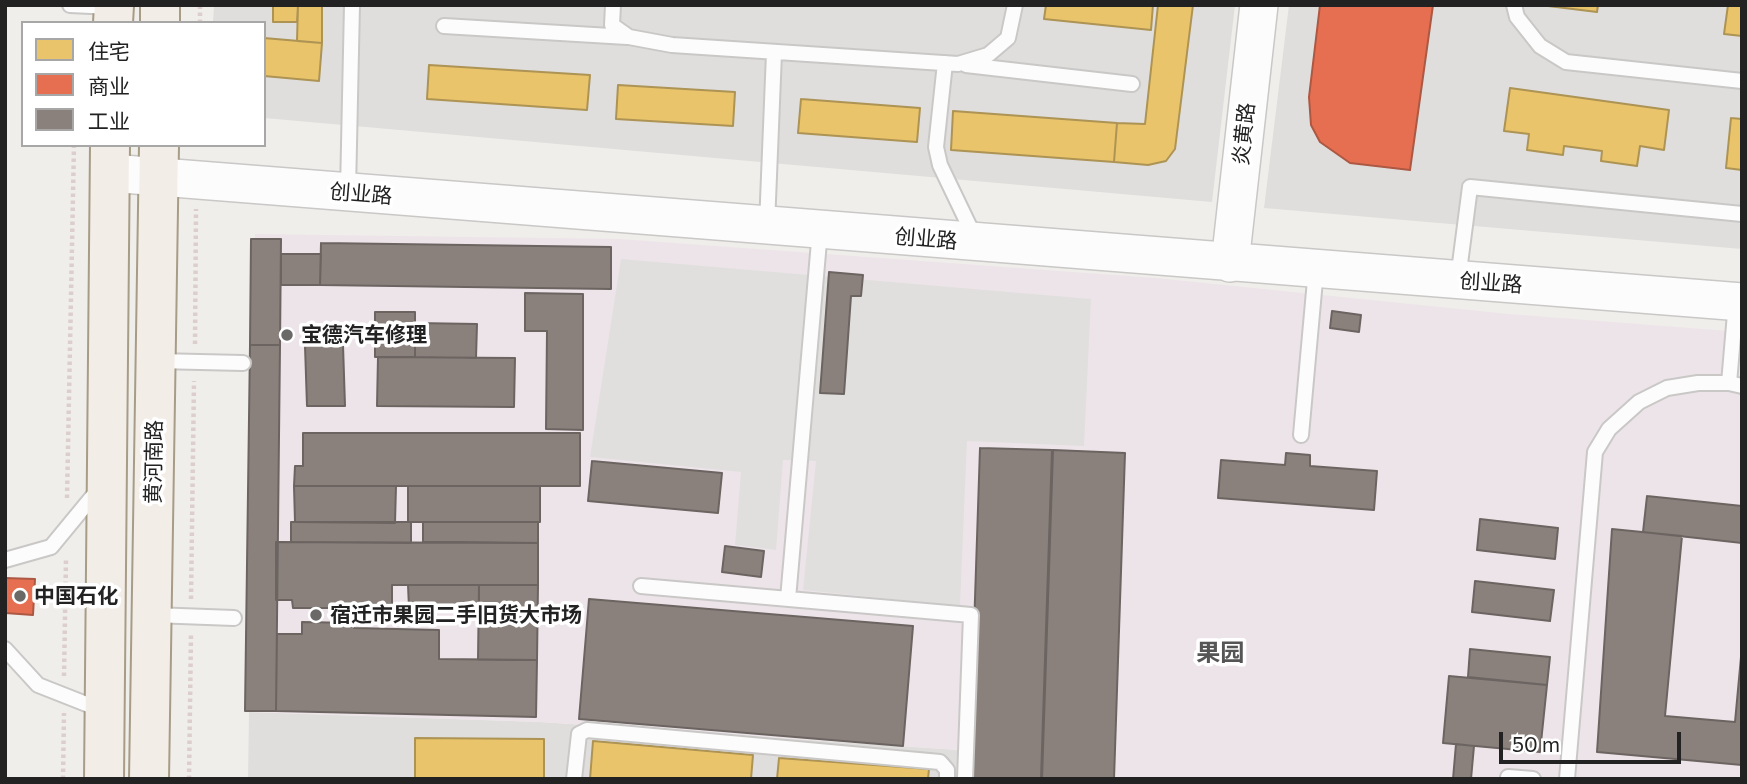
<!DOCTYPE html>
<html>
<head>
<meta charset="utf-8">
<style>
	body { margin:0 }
	#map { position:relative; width:1747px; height:784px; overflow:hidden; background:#f0eeeb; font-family:Commissioner,"Noto Sans SC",sans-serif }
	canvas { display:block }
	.frame { position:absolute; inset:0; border:7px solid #222; pointer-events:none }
	.legend { position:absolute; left:21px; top:21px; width:245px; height:126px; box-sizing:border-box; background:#fff; border:2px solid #a7a7a7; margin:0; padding:9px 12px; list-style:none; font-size:21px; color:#222 }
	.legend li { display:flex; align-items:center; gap:14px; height:35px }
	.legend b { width:35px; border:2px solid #a7a7a7 }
	.scale { position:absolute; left:1499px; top:732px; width:182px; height:32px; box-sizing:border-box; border:4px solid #222; border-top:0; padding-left:9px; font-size:21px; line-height:24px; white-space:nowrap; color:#222; -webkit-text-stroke:5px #fff; paint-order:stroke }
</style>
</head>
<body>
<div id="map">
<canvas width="1747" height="784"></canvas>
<div class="frame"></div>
<ul class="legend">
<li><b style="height:19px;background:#e9c46a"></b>住宅</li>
<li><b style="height:19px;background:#e76f51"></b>商业</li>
<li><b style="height:19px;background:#8a817c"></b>工业</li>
</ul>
<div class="scale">50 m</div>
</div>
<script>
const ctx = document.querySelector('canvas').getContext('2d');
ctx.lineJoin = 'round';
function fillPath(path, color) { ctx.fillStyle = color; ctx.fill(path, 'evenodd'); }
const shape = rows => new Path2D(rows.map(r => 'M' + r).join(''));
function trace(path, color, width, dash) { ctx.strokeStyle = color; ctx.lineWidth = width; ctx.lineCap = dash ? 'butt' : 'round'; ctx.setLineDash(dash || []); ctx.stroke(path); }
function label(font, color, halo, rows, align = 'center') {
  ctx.font = font + ' Commissioner,"Noto Sans SC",sans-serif'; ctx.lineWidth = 7; ctx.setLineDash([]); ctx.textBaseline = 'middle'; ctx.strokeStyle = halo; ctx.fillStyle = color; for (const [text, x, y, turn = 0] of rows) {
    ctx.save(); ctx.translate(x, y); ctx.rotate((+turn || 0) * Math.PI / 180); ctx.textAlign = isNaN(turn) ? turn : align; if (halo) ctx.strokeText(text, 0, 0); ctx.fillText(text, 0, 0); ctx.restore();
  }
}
const residential = shape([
	[214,5,1235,5,1212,202,264,118,264,23,213,23],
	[1289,5,1742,5,1742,249,1264,208],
	[249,712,541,722,959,750,959,779,248,779]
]);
const industrial = shape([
	[255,234,620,239,1156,278,1509,314,1742,332,1742,779,959,779,959,750,541,722,249,712]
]);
const parking = shape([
	[621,259,1091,299,1084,446,967,441,960,606,803,590,816,461,783,460,776,550,735,545,741,472,590,457]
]);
const homes = shape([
	[273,5,298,5,297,22,273,22,273,5],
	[298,5,322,5,322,43,297,41,298,5],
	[1046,5,1153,5,1151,30,1044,19,1046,5],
	[1158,5,1193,5,1175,149,1166,161,1148,165,1114,162,1117,123,1145,124,1158,5],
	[1540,5,1598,5,1597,12,1540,5],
	[1728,5,1742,5,1742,36,1724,34,1728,5],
	[264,38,322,43,319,81,264,76,264,38],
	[429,65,590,75,587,110,427,99,429,65],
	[618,85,735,92,733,126,616,119,618,85],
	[1510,88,1669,110,1664,150,1640,146,1637,166,1601,161,1602,151,1564,146,1563,155,1527,150,1529,134,1504,131,1510,88],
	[801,99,920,108,917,142,798,133,801,99],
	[953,111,1117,123,1114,162,951,150,953,111],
	[1731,118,1742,119,1742,170,1726,168,1731,118],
	[415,738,544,739,544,779,415,779,415,738],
	[593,741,753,755,751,779,590,779,593,741],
	[779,758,929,769,928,779,777,779,779,758]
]);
const shops = shape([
	[1320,5,1433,5,1410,170,1350,163,1320,142,1311,125,1309,97,1320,5],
	[5,578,35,579,33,615,5,613,5,578]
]);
const industry = shape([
	[251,239,281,239,280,345,250,345,251,239],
	[321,243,611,247,611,289,320,285,321,243],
	[281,254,321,254,320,285,281,285,281,254],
	[829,272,863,275,861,296,851,296,844,394,820,393,829,272],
	[525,293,583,294,583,430,546,429,547,331,525,331,525,293],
	[1332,311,1361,315,1359,332,1330,328,1332,311],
	[375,312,415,312,415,357,375,357,375,312],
	[415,323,477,324,476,358,415,357,415,323],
	[250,345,280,345,276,711,245,711,250,345],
	[343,345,345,406,307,406,305,346,343,345],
	[378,357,515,358,514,407,377,406,378,357],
	[303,433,580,433,580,486,294,486,295,466,303,466,303,433],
	[980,448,1052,450,1041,779,969,779,980,448],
	[1053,450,1125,453,1114,779,1042,779,1053,450],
	[1286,453,1310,455,1310,466,1377,471,1374,510,1218,498,1221,460,1285,465,1286,453],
	[592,461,722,473,718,513,588,501,592,461],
	[294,486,396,486,395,523,295,522,294,486],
	[408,486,540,486,540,522,408,522,408,486],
	[1647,496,1742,506,1742,543,1643,532,1647,496],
	[1480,519,1558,528,1555,559,1477,550,1480,519],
	[291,522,411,522,411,543,291,542,291,522],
	[423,522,538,522,538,543,423,542,423,522],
	[1612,529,1682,536,1665,716,1735,722,1742,646,1742,765,1597,752,1612,529],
	[276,542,538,543,538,585,392,585,392,604,331,604,331,608,293,608,292,600,276,600,276,542],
	[725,546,764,551,761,577,722,572,725,546],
	[1475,581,1554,590,1550,621,1472,612,1475,581],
	[408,585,479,585,479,608,409,608,408,585],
	[479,585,538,585,537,660,478,660,479,585],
	[589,599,913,626,903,746,579,719,589,599],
	[302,622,354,623,354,628,439,630,439,659,537,660,536,717,276,711,277,634,302,634,302,622],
	[1470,649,1550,657,1547,685,1468,677,1470,649],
	[1449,676,1547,685,1540,752,1443,743,1449,676],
	[1456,744,1474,746,1471,779,1453,779,1456,744]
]);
const path = shape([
	[200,23,200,5],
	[195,344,196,209],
	[67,498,74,145],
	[191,599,194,381],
	[64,676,66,559],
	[63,779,64,713],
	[189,779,191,633]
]);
const service = shape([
	[70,5,112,7],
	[613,5,612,25,629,37,672,45,958,64,988,55,1008,38,1015,5],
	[1514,5,1517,17,1540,46,1566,62,1742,81],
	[444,26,627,37],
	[945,63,936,147,940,165,975,238],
	[966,65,1132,84],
	[348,191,352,5],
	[767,225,774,53],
	[1458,279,1470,187,1742,214],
	[157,361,243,363],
	[1729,383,1736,302],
	[1301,435,1316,269],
	[5,560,51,547,98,490],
	[641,586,971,615,965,779],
	[788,599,820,230],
	[153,615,234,618],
	[5,649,38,685,104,711],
	[1508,777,1533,779],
	[574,779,579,734,587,730,940,762,947,770,947,779],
	[1567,779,1595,452,1609,429,1639,402,1667,388,1698,383,1729,383,1742,386]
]);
const tertiary = shape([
	[110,173,1742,302],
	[1230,263,1259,5]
]);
const primary = shape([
	[113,23,114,5],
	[160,23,160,5],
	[104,779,110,145],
	[149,779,159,145]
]);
const markers = [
	[287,335,7,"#6a6968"],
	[20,596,7,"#6a6968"],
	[316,615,7,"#6a6968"]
];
const streetNames = [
	["炎黄路",1244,134,-84],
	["创业路",361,194,5],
	["创业路",926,239,5],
	["创业路",1491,283,4],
	["黄河南路",154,462,-89]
];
const poiNames = [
	["宝德汽车修理",301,335],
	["中国石化",34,596],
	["宿迁市果园二手旧货大市场",330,615]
];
const quarterNames = [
	["果园",1220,653]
];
fillPath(residential, '#dfdedc');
fillPath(industrial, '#ede4e9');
fillPath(parking, '#e0dfde');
fillPath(homes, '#e9c46a');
trace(homes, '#ad9354', 2);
fillPath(shops, '#e76f51');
trace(shops, '#ac5843', 2);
fillPath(industry, '#8a817c');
trace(industry, '#6b6461', 2);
trace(service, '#c9c8c7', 18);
trace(tertiary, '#c9c8c7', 40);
trace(primary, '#a79c86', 42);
trace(path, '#dccecd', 4.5, [3.5, 3.5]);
trace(service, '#fdfcfc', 14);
trace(tertiary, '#fdfcfc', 37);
trace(primary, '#f3ede7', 38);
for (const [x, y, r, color] of markers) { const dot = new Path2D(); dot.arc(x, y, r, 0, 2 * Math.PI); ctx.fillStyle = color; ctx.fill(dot); trace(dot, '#fff', 2.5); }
label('21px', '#222', '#fff', streetNames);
label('bold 21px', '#222', '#fff', poiNames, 'left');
label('bold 24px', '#555', '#fff', quarterNames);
</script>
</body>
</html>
